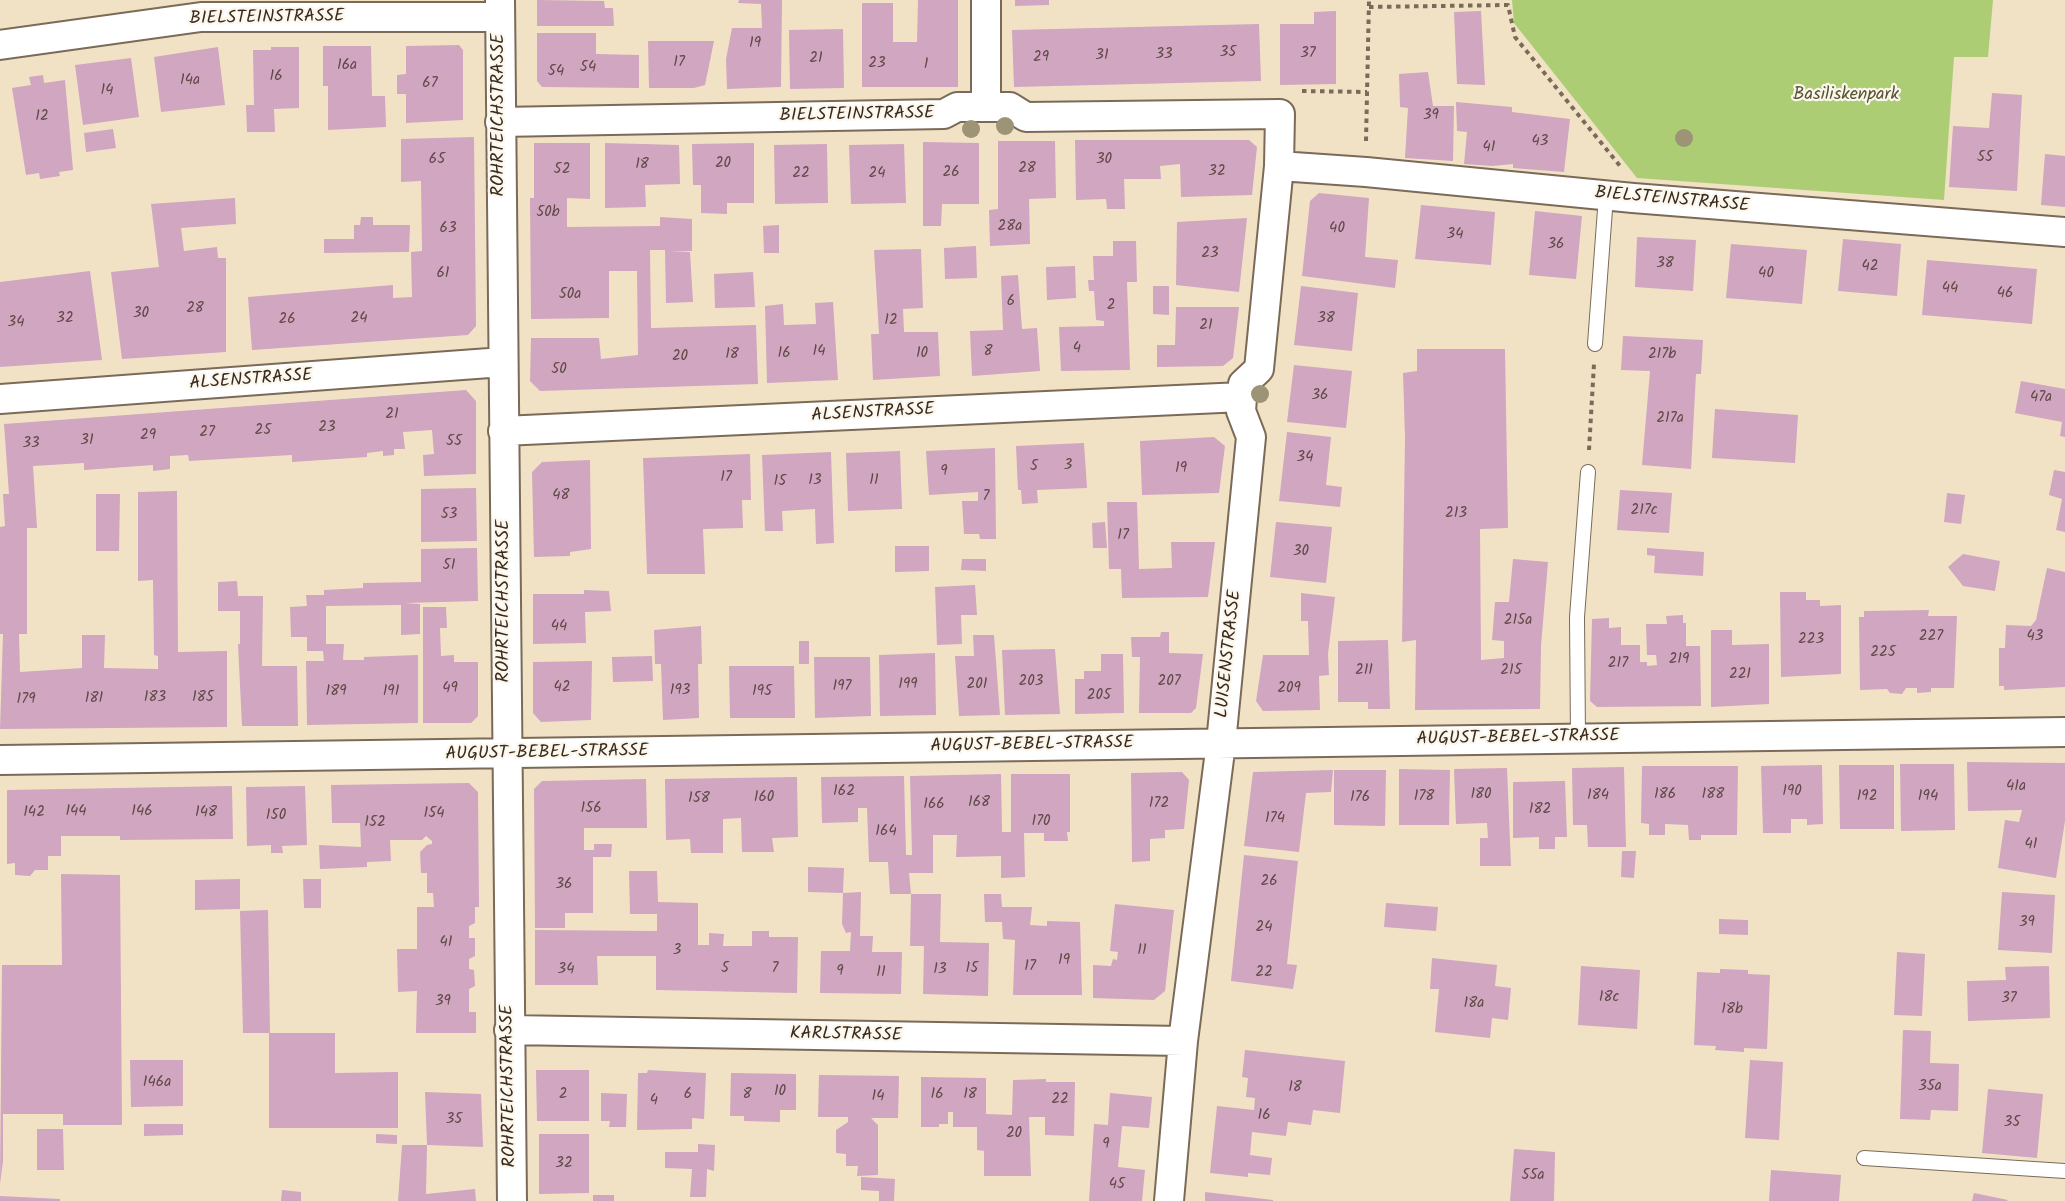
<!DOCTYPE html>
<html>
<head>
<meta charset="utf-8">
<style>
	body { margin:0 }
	canvas { display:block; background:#f1e2c5 }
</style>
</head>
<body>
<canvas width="2065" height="1201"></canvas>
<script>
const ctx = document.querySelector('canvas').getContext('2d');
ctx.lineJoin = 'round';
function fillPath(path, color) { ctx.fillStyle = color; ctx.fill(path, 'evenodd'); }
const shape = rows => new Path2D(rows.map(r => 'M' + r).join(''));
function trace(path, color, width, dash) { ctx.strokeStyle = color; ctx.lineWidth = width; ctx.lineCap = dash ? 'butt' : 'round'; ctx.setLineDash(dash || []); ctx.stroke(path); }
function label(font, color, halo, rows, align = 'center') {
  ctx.font = font + ' Kalam,sans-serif'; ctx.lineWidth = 4.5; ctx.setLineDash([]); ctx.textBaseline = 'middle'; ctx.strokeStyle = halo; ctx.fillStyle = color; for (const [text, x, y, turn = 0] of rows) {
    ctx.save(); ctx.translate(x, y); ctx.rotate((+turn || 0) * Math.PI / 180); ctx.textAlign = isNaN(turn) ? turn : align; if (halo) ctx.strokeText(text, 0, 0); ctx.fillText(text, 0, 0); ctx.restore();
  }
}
const green = shape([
	[1512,0,1993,0,1988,57,1954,57,1944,200,1637,178,1514,23]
]);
const building = shape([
	[537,0,604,1,605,8,613,8,614,26,537,26],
	[739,0,782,0,781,87,727,89,726,59,732,28,762,28,761,4,738,3],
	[918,0,958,0,958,87,862,87,862,3,893,3,893,42,917,42],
	[1015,0,1049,0,1049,5,1015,6],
	[1336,11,1336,84,1280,85,1280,24,1314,24,1314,12],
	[1481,11,1485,85,1457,84,1454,12],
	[1259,24,1261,81,1014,87,1012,30],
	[843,29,844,88,790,89,789,30],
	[537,33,596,33,596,54,639,55,639,88,542,87,537,81],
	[648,41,714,41,705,85,694,88,649,88],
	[459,45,463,50,463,120,406,123,406,94,397,94,397,75,406,74,406,46],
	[323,46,371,46,372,96,385,96,386,127,328,130,328,86,323,86],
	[218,47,225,105,161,112,154,57],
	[271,47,299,47,299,108,274,109,275,132,247,132,246,105,254,105,253,50,271,50],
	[131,58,139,117,83,125,75,65],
	[1428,72,1433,106,1454,106,1453,161,1405,158,1408,108,1400,107,1399,74],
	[43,75,44,83,65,80,73,170,59,172,60,176,40,179,39,173,26,175,12,88,31,85,29,77],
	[1992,93,2022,95,2017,191,1949,187,1953,126,1989,128],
	[1456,102,1512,107,1512,112,1570,119,1564,172,1513,168,1513,164,1492,166,1464,164,1467,132,1457,131],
	[113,129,116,148,86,152,84,133],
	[474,137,476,326,468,335,252,350,248,297,393,285,393,298,412,297,411,252,422,251,421,181,401,182,401,139],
	[1075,140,1249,140,1257,147,1252,195,1181,197,1180,164,1160,166,1161,179,1124,179,1125,209,1107,209,1106,199,1076,200],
	[998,141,1055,141,1056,198,1029,199,1030,244,990,246,989,210,998,209],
	[923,142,979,143,979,204,942,204,941,226,923,226],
	[534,143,590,143,590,199,567,198,567,227,660,226,660,217,692,219,692,251,670,251,690,252,693,302,666,303,665,250,650,250,651,328,756,325,758,384,540,391,530,381,531,338,599,338,601,359,638,355,637,271,609,271,609,318,531,319,530,198,534,198],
	[605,143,679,145,680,184,645,185,646,207,605,208],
	[754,143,754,203,727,203,727,214,701,213,701,185,693,185,692,144],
	[827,144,828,203,775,204,774,145],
	[904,144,906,203,851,204,849,145],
	[2045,154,2065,156,2065,207,2041,205],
	[1319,193,1369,198,1365,257,1398,260,1395,288,1302,276,1310,201],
	[235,198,236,224,181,228,184,251,217,247,218,258,226,258,226,352,122,359,111,272,159,267,151,204],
	[1421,205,1495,212,1491,265,1415,259],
	[1535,211,1582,216,1576,279,1529,275],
	[361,217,373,217,373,225,410,225,409,252,324,253,324,239,354,239,354,225,360,225],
	[1247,218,1239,292,1176,285,1177,222],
	[779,225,779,253,764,253,763,226],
	[1637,237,1696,240,1693,291,1635,287],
	[1843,239,1901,244,1897,296,1838,291],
	[1113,241,1136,241,1137,282,1127,282,1130,370,1061,371,1059,327,1104,326,1104,321,1096,320,1094,291,1089,291,1088,280,1094,280,1093,256,1113,256],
	[1731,244,1807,250,1802,304,1726,298],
	[976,246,977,278,945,279,944,248],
	[921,249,923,308,903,309,904,332,938,332,940,376,873,380,871,334,879,334,874,250],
	[1927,260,2037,269,2032,324,1922,315],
	[1075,266,1076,298,1047,300,1046,267],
	[90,271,102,360,0,367,0,282],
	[753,272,755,307,715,308,714,274],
	[1018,275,1022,329,1037,328,1040,371,972,376,970,331,1003,330,1001,276],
	[1153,286,1169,286,1169,315,1153,314],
	[1301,286,1358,293,1352,351,1294,345],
	[833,302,838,380,767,383,765,306,783,304,784,325,816,324,815,303],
	[1176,307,1239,307,1233,358,1223,366,1157,367,1157,345,1175,345],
	[1623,336,1703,340,1701,374,1696,374,1691,469,1642,465,1650,371,1621,370],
	[1417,349,1505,349,1508,528,1480,529,1481,660,1504,658,1504,641,1492,640,1495,602,1509,602,1513,559,1548,562,1541,646,1540,709,1415,710,1416,640,1402,642,1405,437,1403,373,1417,371],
	[1294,365,1352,371,1346,428,1287,422],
	[2021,381,2065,389,2065,437,2060,436,2062,422,2015,413],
	[466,390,476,401,476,474,424,476,423,455,434,454,432,430,403,432,405,449,394,449,394,455,383,456,383,451,367,453,367,457,292,462,292,455,189,461,188,455,170,456,170,469,153,471,153,465,84,470,84,463,33,466,37,528,27,528,27,634,19,634,20,672,82,668,82,635,105,635,104,668,158,669,158,656,154,655,153,580,138,581,138,492,177,491,178,652,227,651,227,727,0,729,3,634,0,634,0,527,5,526,3,494,9,494,4,424],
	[1715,409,1798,415,1795,463,1712,458],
	[1287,432,1331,437,1326,485,1342,487,1340,507,1279,501],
	[1214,437,1225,446,1219,493,1142,495,1140,441],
	[1084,443,1087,488,1037,490,1038,503,1022,504,1021,490,1018,490,1016,446],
	[995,448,996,539,980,539,979,534,964,534,962,501,978,501,978,492,929,495,926,451],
	[900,451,902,509,848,511,846,453],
	[831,452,834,543,816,544,815,509,782,511,783,531,765,531,762,455],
	[750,454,751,500,742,500,743,528,703,529,705,574,647,574,643,458],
	[590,460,591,549,570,552,570,556,534,557,532,472,542,462],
	[2054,470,2065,472,2065,532,2056,530,2062,499,2049,495],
	[476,488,477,541,421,542,421,489],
	[1620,490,1672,493,1669,533,1617,530],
	[1947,493,1965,495,1961,524,1944,522],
	[96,494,120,494,119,551,96,551],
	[1107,502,1137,502,1139,569,1172,568,1171,542,1215,542,1208,597,1122,598,1121,569,1109,569],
	[1105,522,1107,548,1093,548,1092,523],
	[1276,522,1332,527,1326,583,1270,577],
	[895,546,929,546,929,571,895,572],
	[477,548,478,601,404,603,420,604,420,634,401,635,401,605,326,606,326,644,344,644,343,660,364,660,364,657,418,655,418,723,307,725,306,661,324,661,323,651,307,651,307,637,291,637,290,607,307,606,306,595,324,595,324,590,363,588,363,583,421,582,421,549],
	[1647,548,1704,552,1703,576,1654,573,1655,556,1647,555],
	[1963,554,2000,561,1995,591,1963,586,1948,567],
	[962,559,986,559,986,571,961,570],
	[2047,568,2065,572,2065,687,2004,690,2004,686,1999,686,1999,648,2005,648,2006,625,2031,626,2036,620],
	[237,581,238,596,263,596,262,666,297,666,298,726,242,726,238,644,240,644,240,611,218,611,218,582],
	[975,585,977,615,961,615,962,644,937,645,935,587],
	[584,590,609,591,611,611,585,612,586,643,533,644,533,594,584,594],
	[1780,592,1806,592,1806,600,1820,600,1820,606,1841,605,1841,674,1781,677],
	[1301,593,1335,597,1328,654,1329,675,1319,676,1320,710,1263,711,1256,701,1263,655,1309,655,1308,621,1301,621],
	[423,607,446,607,447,628,440,628,441,656,454,655,454,662,478,662,478,716,471,723,423,723],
	[1929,610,1928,616,1957,616,1954,688,1931,688,1931,692,1917,693,1917,688,1906,688,1902,694,1890,693,1887,689,1860,690,1859,617,1864,617,1864,611],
	[1683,615,1683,623,1686,623,1686,646,1700,646,1701,706,1597,707,1590,701,1592,619,1609,618,1609,628,1621,627,1621,645,1640,645,1640,662,1647,662,1647,666,1657,665,1656,655,1647,655,1646,624,1667,624,1666,616],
	[701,626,702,664,698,664,699,718,663,720,661,664,655,664,654,630],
	[1711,630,1732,630,1732,645,1769,644,1769,704,1711,707],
	[1161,632,1169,632,1169,653,1203,654,1196,708,1191,713,1139,713,1140,657,1132,657,1131,637,1160,637],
	[973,635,994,635,1000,715,959,716,955,656,974,656],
	[1388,640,1390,709,1368,709,1368,702,1338,702,1338,641],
	[799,641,809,641,809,664,799,664],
	[1055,649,1060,714,1005,715,1002,650],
	[935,653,936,715,880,716,879,655],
	[1101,654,1123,654,1124,713,1075,714,1075,679,1084,679,1084,671,1101,671],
	[652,656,653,681,613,682,612,657],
	[814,657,870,657,871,716,815,718],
	[592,661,591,720,541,722,533,713,533,662],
	[729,666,794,666,795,718,730,718],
	[1967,762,2065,763,2065,821,2056,878,1998,868,2005,820,2019,822,2022,810,1968,811],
	[1900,764,1954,764,1955,830,1901,831],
	[1822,765,1823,824,1807,825,1807,819,1791,819,1791,833,1763,833,1761,766],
	[1839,765,1894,765,1894,829,1840,829],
	[1642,766,1738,766,1737,835,1701,835,1701,840,1689,840,1688,825,1665,824,1665,835,1649,835,1649,824,1641,823],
	[1624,767,1626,847,1588,847,1587,825,1573,825,1572,768],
	[1507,768,1511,866,1480,866,1480,838,1488,838,1487,823,1456,824,1454,769],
	[1399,769,1450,770,1449,825,1399,825],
	[1333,770,1331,792,1306,793,1299,852,1244,846,1253,772],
	[1334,770,1386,770,1385,826,1334,825],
	[1182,772,1189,780,1184,829,1165,830,1165,838,1150,839,1150,861,1132,862,1131,773],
	[1001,774,1002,832,1011,832,1011,774,1070,774,1070,832,1067,832,1068,841,1044,841,1044,833,1024,833,1025,877,1001,878,1001,856,956,857,957,835,933,835,933,873,909,873,911,894,941,894,940,942,989,943,988,996,923,994,924,946,910,946,911,894,890,894,888,862,869,862,867,808,858,808,858,822,822,823,821,777,904,776,906,855,912,855,910,776],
	[797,777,798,837,772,838,774,852,742,852,741,818,723,819,723,853,691,853,690,839,666,840,665,779],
	[646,779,647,828,584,828,584,850,594,850,594,844,612,844,611,857,593,857,593,913,565,913,565,928,535,928,534,789,542,781],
	[1565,781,1567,837,1555,837,1555,849,1539,849,1539,837,1513,838,1513,782],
	[469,783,478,792,479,907,475,907,475,923,469,926,469,938,475,938,475,956,469,959,469,969,474,970,475,986,469,989,469,1012,476,1012,476,1033,416,1033,417,991,398,992,397,949,417,949,417,907,434,907,433,893,427,893,427,873,421,873,420,852,427,845,432,844,432,841,426,836,422,840,390,840,391,861,367,862,367,867,320,869,319,845,361,847,360,823,332,823,331,785],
	[232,786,233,839,120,840,120,836,61,836,61,856,48,856,48,870,35,870,30,876,15,875,15,863,7,864,7,790],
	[305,786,307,845,282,846,283,853,271,853,271,845,247,846,246,787],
	[1622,851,1636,851,1634,878,1621,877],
	[1244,855,1298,861,1287,964,1297,965,1293,989,1231,981],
	[808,867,844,868,843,893,808,892],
	[629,871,657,871,658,902,698,903,698,945,709,945,709,933,724,934,723,946,752,946,752,931,769,931,769,937,798,937,797,993,656,990,656,956,597,956,598,985,535,985,535,930,657,931,657,914,630,914],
	[61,874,120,875,122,1125,63,1125,63,1114,3,1114,3,1161,0,1184,2,965,62,965],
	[240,879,240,909,195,910,195,880],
	[303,879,321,879,321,908,304,908],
	[861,892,860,936,873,936,872,952,902,952,901,994,820,993,821,951,850,951,851,932,846,933,842,924,843,893],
	[2002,892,2055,895,2052,953,1998,950],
	[984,894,1001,894,1002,907,1032,907,1030,925,1047,926,1047,921,1080,922,1082,995,1013,995,1015,940,1003,939,1002,922,985,922],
	[1386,903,1438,907,1436,931,1384,927],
	[1115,904,1174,910,1165,991,1154,1000,1093,998,1093,965,1111,966,1113,959,1117,960,1118,952,1110,951],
	[268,910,270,1033,243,1033,240,911],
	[1719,919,1748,920,1748,935,1719,934],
	[1897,952,1925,954,1922,1016,1894,1015],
	[1432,958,1497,965,1495,986,1511,988,1508,1020,1492,1018,1490,1038,1435,1032,1439,989,1430,989],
	[1581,966,1640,970,1637,1029,1578,1025],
	[2049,966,2050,1018,1968,1021,1967,981,2006,980,2005,967],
	[1720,969,1748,970,1748,974,1770,975,1767,1049,1744,1048,1744,1052,1715,1050,1716,1046,1694,1045,1697,972,1720,973],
	[1903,1030,1931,1031,1930,1063,1959,1064,1958,1111,1931,1110,1930,1120,1900,1119],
	[269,1033,335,1033,335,1073,398,1072,398,1128,269,1128],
	[1245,1050,1345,1061,1340,1113,1313,1110,1311,1125,1288,1122,1286,1136,1252,1132,1250,1155,1272,1158,1270,1175,1248,1173,1248,1177,1210,1173,1217,1106,1254,1110,1255,1098,1246,1097,1248,1078,1242,1077],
	[130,1060,183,1060,183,1106,131,1107],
	[1750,1060,1783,1062,1779,1140,1745,1138],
	[536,1070,589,1070,589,1121,537,1121],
	[648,1070,706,1073,704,1119,692,1118,692,1129,637,1130,638,1073,647,1073],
	[731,1073,796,1074,796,1110,780,1110,780,1122,744,1121,744,1116,730,1116],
	[819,1075,899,1076,898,1118,871,1118,878,1125,878,1175,857,1176,858,1166,846,1166,846,1154,836,1153,836,1130,848,1122,848,1117,818,1117],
	[921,1077,986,1078,986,1114,1012,1115,1013,1080,1046,1079,1046,1082,1075,1082,1074,1136,1045,1135,1045,1117,1029,1117,1031,1176,984,1176,984,1151,977,1150,977,1127,953,1127,953,1112,948,1112,948,1124,939,1124,939,1127,921,1127],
	[1988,1089,2043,1094,2037,1158,1982,1153],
	[425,1092,481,1094,483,1147,427,1145],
	[601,1093,627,1094,626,1127,609,1127,610,1121,601,1121],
	[1110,1093,1152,1097,1149,1128,1122,1126,1118,1167,1145,1170,1142,1201,1089,1201,1094,1124,1108,1125],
	[144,1124,183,1124,183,1135,144,1136],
	[37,1129,63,1129,64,1170,37,1170],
	[376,1134,397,1135,397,1144,376,1143],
	[539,1134,589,1134,589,1193,539,1194],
	[698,1144,715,1145,714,1171,707,1169,706,1197,690,1197,692,1169,665,1168,665,1152,698,1152],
	[402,1145,427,1145,426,1194,475,1189,476,1201,398,1201],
	[1514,1149,1555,1152,1554,1201,1510,1201],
	[1771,1170,1841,1175,1839,1201,1769,1201],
	[861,1177,895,1179,894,1201,879,1201,879,1191,861,1190],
	[282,1190,301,1192,301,1201,281,1201],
	[1205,1192,1273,1200,1273,1201,1205,1201],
	[1974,1193,2008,1200,2007,1201,1972,1201],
	[593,1195,614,1195,614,1201,593,1201],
	[0,1196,60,1199,60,1201,0,1201]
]);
const path = shape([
	[1369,7,1508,5,1515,37,1620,166],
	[1302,91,1367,92],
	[1366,141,1369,0],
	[1589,450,1594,364]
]);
const service = shape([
	[1595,344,1606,196],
	[1578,739,1577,617,1588,472],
	[1864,1158,2065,1171]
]);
const minor = shape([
	[500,0,512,1201],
	[986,0,986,107],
	[0,45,201,17,500,17],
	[500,122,944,114,957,107,1010,107,1026,117,1280,114,1279,166,1259,369,1243,384,1241,411,1251,437,1221,743,1183,1041,1169,1201],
	[1279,166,1366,172,1633,198,2065,232],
	[0,399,503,362],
	[503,431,1242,397],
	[0,760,2065,732],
	[509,1030,1183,1041]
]);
const trees = [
	[1005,126],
	[971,129],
	[1684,138],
	[1260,394]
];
const numberNames = [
	["19",755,44],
	["35",1228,53],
	["37",1308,54],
	["33",1164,55],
	["31",1102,56],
	["29",1041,58],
	["21",816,59],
	["17",679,63],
	["23",877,64],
	["1",926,65],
	["16a",347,66],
	["54",588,68],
	["54",556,72],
	["16",276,77],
	["14a",190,81],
	["67",430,84],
	["14",107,91],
	["39",1431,116],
	["12",42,117],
	["43",1540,142],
	["41",1489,148],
	["55",1985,158],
	["65",437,160],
	["30",1104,160],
	["20",723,164],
	["18",642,165],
	["28",1027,169],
	["52",562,170],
	["32",1217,172],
	["26",951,173],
	["22",801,174],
	["24",877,174],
	["50b",548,213],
	["28a",1010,227],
	["63",448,229],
	["40",1337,229],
	["34",1455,235],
	["36",1556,245],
	["23",1210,254],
	["38",1665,264],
	["42",1870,267],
	["61",443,274],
	["40",1766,274],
	["44",1950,289],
	["46",2005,294],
	["50a",570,295],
	["6",1011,302],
	["2",1111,306],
	["28",195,309],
	["30",141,314],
	["32",65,319],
	["24",359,319],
	["38",1326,319],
	["26",287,320],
	["12",891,321],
	["34",16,323],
	["21",1206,326],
	["4",1077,349],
	["14",819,352],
	["8",988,352],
	["16",784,354],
	["10",922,354],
	["18",732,355],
	["217b",1662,355],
	["20",680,357],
	["50",559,370],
	["36",1320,396],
	["47a",2041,398],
	["21",392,415],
	["217a",1670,419],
	["23",327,428],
	["25",263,431],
	["27",207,433],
	["29",148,436],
	["31",87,441],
	["55",454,442],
	["33",31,444],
	["34",1305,458],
	["3",1068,466],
	["5",1034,467],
	["19",1181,469],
	["9",944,472],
	["17",726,478],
	["13",815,481],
	["11",874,481],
	["15",780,482],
	["48",561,496],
	["7",986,497],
	["217c",1644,511],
	["213",1456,514],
	["53",449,515],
	["17",1123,536],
	["30",1301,552],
	["51",449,566],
	["215a",1518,621],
	["44",559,627],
	["227",1931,637],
	["43",2035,637],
	["223",1811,640],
	["225",1883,653],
	["219",1679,660],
	["217",1618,664],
	["211",1364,671],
	["215",1511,671],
	["221",1740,675],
	["203",1031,682],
	["207",1169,682],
	["199",908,685],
	["201",977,685],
	["197",842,687],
	["42",562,688],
	["49",450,689],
	["209",1289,689],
	["193",680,691],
	["189",336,692],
	["191",391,692],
	["195",762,692],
	["205",1099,696],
	["183",155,698],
	["185",203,698],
	["181",94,699],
	["179",26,700],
	["41a",2016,787],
	["162",844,792],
	["190",1792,792],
	["180",1481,795],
	["186",1665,795],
	["188",1713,795],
	["184",1598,796],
	["178",1424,797],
	["192",1867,797],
	["194",1928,797],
	["160",764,798],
	["176",1360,798],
	["158",699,799],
	["168",979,803],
	["172",1159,804],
	["166",934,805],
	["156",591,809],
	["182",1540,810],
	["144",76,812],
	["146",142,812],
	["142",34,813],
	["148",206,813],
	["154",434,814],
	["150",276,816],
	["174",1275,819],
	["170",1041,822],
	["152",375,823],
	["164",886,832],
	["41",2031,845],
	["26",1269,882],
	["36",564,885],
	["39",2027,923],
	["24",1264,928],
	["41",446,943],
	["3",677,951],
	["11",1142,951],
	["19",1064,961],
	["17",1030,967],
	["5",725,969],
	["7",775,969],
	["15",972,969],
	["34",566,970],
	["13",940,970],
	["9",840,972],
	["11",881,973],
	["22",1264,973],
	["18c",1609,998],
	["37",2009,999],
	["39",443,1002],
	["18a",1474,1004],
	["18b",1732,1010],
	["146a",157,1083],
	["35a",1930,1087],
	["18",1295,1088],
	["10",780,1092],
	["2",563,1095],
	["6",688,1095],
	["8",747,1095],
	["16",937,1095],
	["18",970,1095],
	["14",878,1097],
	["22",1060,1100],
	["4",654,1101],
	["16",1264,1116],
	["35",454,1120],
	["35",2012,1123],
	["20",1014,1134],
	["9",1106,1145],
	["32",564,1164],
	["55a",1533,1176],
	["45",1117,1185]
];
const streetNames = [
	["BIELSTEINSTRASSE",267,19,-1],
	["ROHRTEICHSTRASSE",500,115,-90],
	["BIELSTEINSTRASSE",857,116,-1],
	["BIELSTEINSTRASSE",1672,201,5],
	["ALSENSTRASSE",251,381,-4],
	["ALSENSTRASSE",873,414,-3],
	["ROHRTEICHSTRASSE",505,601,-90],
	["LUISENSTRASSE",1230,654,-84],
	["AUGUST-BEBEL-STRASSE",1518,739,-1],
	["AUGUST-BEBEL-STRASSE",1032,746,-1],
	["AUGUST-BEBEL-STRASSE",547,754,-1],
	["KARLSTRASSE",846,1036,1],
	["ROHRTEICHSTRASSE",510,1086,-91]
];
const parkNames = [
	["Basiliskenpark",1846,96]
];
fillPath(green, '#adcd75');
fillPath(building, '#d0a6c1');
trace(service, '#7b6a58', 16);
trace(minor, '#7b6a58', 32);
trace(path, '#7b6a58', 4, [4.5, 4.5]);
trace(service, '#fff', 14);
trace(minor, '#fff', 28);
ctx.fillStyle = '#9d9375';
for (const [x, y] of trees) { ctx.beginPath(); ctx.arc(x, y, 9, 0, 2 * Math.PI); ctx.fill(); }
label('15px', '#604947', null, numberNames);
label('18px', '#3b2a1e', '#fbf7ec', streetNames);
label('18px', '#585334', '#fbf7ec', parkNames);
</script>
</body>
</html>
